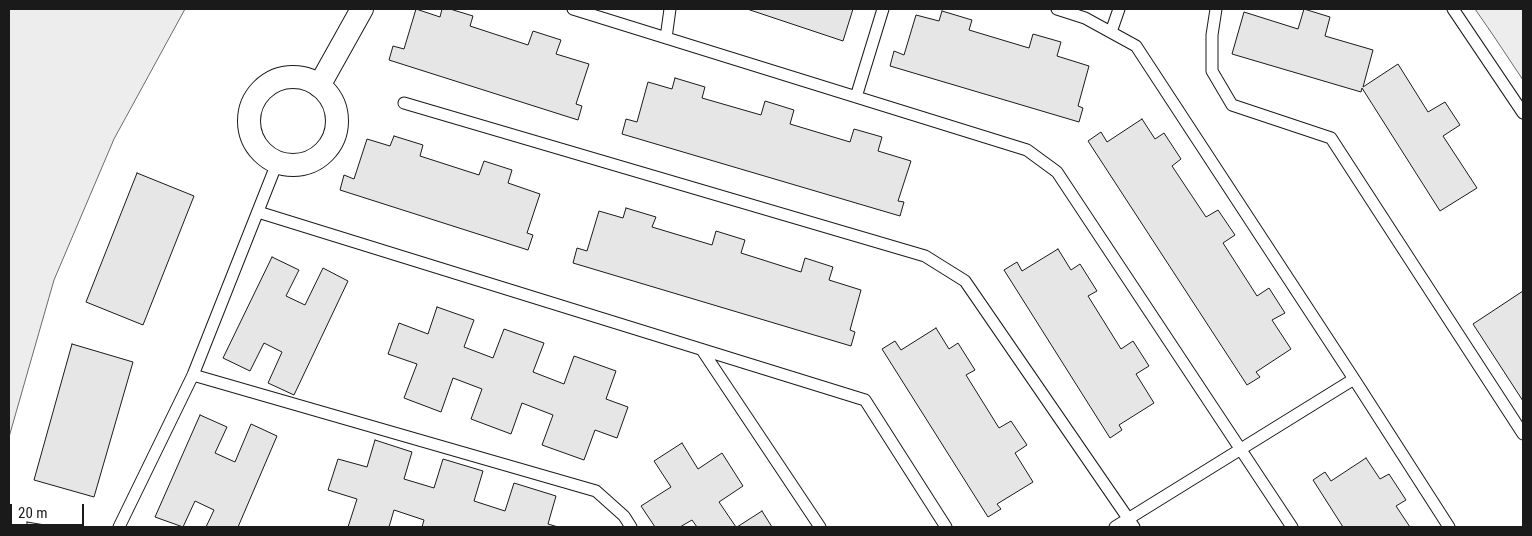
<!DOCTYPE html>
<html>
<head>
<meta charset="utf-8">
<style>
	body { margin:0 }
	#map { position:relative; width:1532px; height:536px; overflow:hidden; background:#fff; font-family:"Roboto Condensed",sans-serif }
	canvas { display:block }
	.frame { position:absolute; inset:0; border:10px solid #1a1a1a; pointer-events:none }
	.scale { position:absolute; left:10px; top:504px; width:74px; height:22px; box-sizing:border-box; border:2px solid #1a1a1a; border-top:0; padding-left:6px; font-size:15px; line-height:18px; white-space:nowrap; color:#1a1a1a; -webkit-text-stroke:4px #fff; paint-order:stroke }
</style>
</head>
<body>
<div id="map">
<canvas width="1532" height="536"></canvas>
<div class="frame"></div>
<div class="scale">20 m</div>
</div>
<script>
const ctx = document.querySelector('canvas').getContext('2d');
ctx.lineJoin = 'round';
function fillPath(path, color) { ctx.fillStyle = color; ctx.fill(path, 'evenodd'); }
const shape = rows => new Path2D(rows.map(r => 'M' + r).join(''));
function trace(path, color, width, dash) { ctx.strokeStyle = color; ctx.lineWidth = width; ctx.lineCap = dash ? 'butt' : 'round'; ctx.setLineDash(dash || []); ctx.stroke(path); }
const built = shape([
	[9,9,185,9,114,139,54,280,9,437,9,9],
	[1475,9,1523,9,1523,80,1493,35,1475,9]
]);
const building = shape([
	[416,9,440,17,442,9,450,9,473,16,470,26,528,45,533,31,561,40,556,54,589,64,576,104,582,106,578,120,389,60,393,46,404,49,416,9],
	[747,9,853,9,843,41,747,9],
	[1304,9,1330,17,1325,36,1373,50,1363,87,1398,64,1428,112,1445,102,1460,125,1443,136,1477,188,1440,211,1362,88,1361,92,1232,54,1244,12,1298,29,1304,9],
	[942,11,972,20,969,30,1029,48,1033,34,1061,42,1057,56,1089,66,1078,106,1083,108,1079,122,890,66,894,51,904,55,916,15,939,21,942,11],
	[675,78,705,87,702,98,761,115,765,101,794,110,790,124,850,142,854,129,882,137,878,151,911,161,898,201,904,202,900,216,622,134,626,119,637,122,648,82,672,89,675,78],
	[1142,119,1155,139,1164,133,1181,159,1172,166,1206,217,1218,210,1235,235,1223,243,1257,296,1269,288,1285,313,1272,320,1291,349,1256,372,1260,377,1247,385,1088,141,1101,132,1107,142,1142,119],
	[394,136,423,145,420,156,479,175,484,161,512,170,508,183,540,194,527,233,533,235,528,250,340,190,344,175,354,179,367,139,390,146,394,136],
	[137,173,194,196,143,325,86,302,137,173],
	[626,208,656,217,652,227,712,245,716,231,745,240,741,253,801,272,805,258,833,267,829,280,861,290,850,330,855,332,851,346,573,263,577,248,587,251,599,211,623,218,626,208],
	[1058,249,1071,270,1080,264,1097,291,1088,296,1121,349,1133,341,1149,366,1136,374,1154,403,1119,425,1122,430,1110,438,1004,270,1017,262,1022,271,1058,249],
	[272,257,299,270,286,296,305,305,323,268,348,281,294,395,268,383,282,352,264,343,250,371,223,358,272,257],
	[1523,291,1523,401,1473,324,1523,291],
	[437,307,474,320,464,347,493,358,504,329,544,343,533,372,564,384,574,356,616,371,606,399,628,407,617,438,595,430,584,460,542,445,553,415,522,403,511,434,471,419,482,389,453,378,441,412,404,398,417,364,388,354,399,323,428,334,437,307],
	[936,328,949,349,958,343,975,370,966,375,999,428,1011,421,1027,445,1015,453,1033,482,997,504,1001,509,988,517,882,349,895,341,901,350,936,328],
	[72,344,133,362,94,497,34,480,72,344],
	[200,415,227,427,215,453,235,462,251,424,277,436,238,527,206,527,214,510,195,501,183,527,155,517,200,415],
	[375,440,412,452,404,479,434,488,443,459,483,471,474,501,505,511,514,483,556,496,548,524,558,527,422,527,424,520,394,510,389,527,348,527,357,499,328,490,338,459,367,467,375,440],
	[682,443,698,469,722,453,743,486,719,502,736,527,697,527,692,520,680,527,655,527,641,506,671,487,654,461,682,443],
	[1366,458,1380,479,1389,474,1406,500,1396,506,1410,527,1343,527,1313,480,1325,472,1331,481,1366,458],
	[762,511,772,527,737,527,762,511],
	[27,522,57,527,27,527,27,522]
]);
const lane = shape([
	[573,9,1027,150,1057,172,1292,527],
	[1057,9,1085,18,1136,46,1354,379,1115,527],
	[1216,9,1212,35,1212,71,1232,105,1331,138,1523,434],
	[1453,9,1523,113],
	[1111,32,1119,9],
	[666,38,670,9],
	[856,97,883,9],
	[404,103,925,256,965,281,1134,527],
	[258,212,865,400,946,527],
	[702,350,820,527],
	[193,375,596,491,624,516,631,527],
	[1354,379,1449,527],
	[119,527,193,375,277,163]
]);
const street = shape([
	'249 121a44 44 0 1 1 88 0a44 44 0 1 1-88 0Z',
	[319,86,362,9]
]);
fillPath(built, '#ededed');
trace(built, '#6a6a6a', 1);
fillPath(building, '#e6e6e6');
trace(building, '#1a1a1a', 1);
trace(lane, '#1a1a1a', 13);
trace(street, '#1a1a1a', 24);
trace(lane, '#fff', 11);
trace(street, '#fff', 22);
</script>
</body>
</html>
